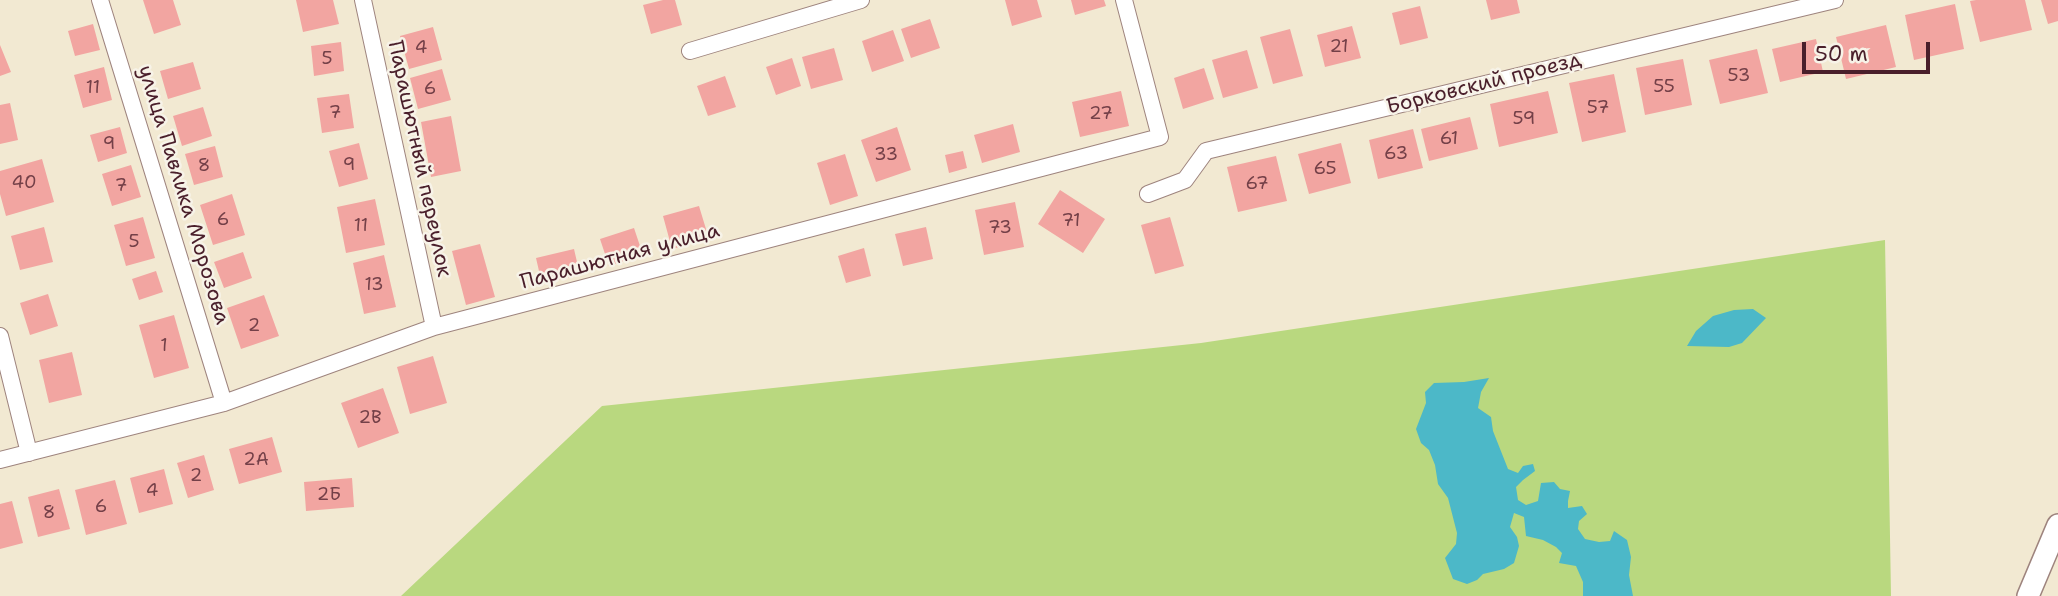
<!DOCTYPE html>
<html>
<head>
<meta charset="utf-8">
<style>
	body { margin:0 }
	#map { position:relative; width:2058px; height:596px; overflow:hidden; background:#f2e9d2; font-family:"Shantell Sans",sans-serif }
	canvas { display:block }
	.scale { position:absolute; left:1802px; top:42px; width:128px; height:32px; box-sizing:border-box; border:4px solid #4a1f2b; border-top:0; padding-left:9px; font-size:21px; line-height:24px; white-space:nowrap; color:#4a1f2b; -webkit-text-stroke:5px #f7f3e8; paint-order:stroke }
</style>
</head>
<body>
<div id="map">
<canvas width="2058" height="596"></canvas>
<div class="scale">50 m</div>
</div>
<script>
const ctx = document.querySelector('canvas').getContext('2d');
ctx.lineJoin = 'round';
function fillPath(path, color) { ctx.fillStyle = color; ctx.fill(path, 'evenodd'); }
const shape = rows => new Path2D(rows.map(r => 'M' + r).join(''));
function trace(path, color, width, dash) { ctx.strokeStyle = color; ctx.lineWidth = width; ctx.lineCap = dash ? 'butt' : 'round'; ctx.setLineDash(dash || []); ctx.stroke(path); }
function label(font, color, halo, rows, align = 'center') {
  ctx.font = font + ' "Shantell Sans",sans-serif'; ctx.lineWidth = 5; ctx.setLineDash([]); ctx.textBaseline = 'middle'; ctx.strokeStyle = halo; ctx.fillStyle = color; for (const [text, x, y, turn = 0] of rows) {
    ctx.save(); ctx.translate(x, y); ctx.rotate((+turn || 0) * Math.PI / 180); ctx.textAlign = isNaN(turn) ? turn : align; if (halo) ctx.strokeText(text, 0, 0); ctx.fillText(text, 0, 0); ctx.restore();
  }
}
const green = shape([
	[1885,240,1891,596,401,596,602,406,1201,343]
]);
const water = shape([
	[1753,309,1766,318,1742,343,1729,347,1687,346,1696,331,1713,316,1734,310],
	[1489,378,1481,392,1478,408,1491,417,1493,431,1508,469,1518,473,1523,466,1533,464,1535,471,1523,480,1516,487,1518,500,1526,505,1538,501,1541,483,1554,482,1560,489,1570,491,1568,501,1568,508,1582,506,1587,514,1579,521,1578,529,1585,539,1599,542,1610,541,1614,531,1627,540,1631,557,1629,575,1633,596,1583,596,1583,582,1576,566,1559,563,1562,553,1556,547,1543,540,1526,536,1524,517,1514,513,1510,527,1517,537,1519,546,1514,563,1504,569,1483,574,1477,580,1467,584,1453,579,1445,558,1456,544,1457,533,1448,498,1438,484,1435,465,1429,450,1421,443,1416,429,1426,403,1425,392,1434,383,1464,382]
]);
const building = shape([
	[143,0,173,0,181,25,154,34],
	[296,0,333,0,339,24,303,32],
	[663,0,675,0,682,25,651,34,643,5],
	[1005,0,1037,0,1042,17,1012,26],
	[1071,0,1104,0,1106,6,1075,15],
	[1486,0,1517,0,1520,13,1491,20],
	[1976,0,2025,0,2032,30,1980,42,1970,1],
	[2041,0,2058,0,2058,21,2048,24],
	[1955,4,1964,49,1914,60,1905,15],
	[1420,6,1428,38,1400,45,1392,13],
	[930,19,940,48,911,58,901,29],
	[93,24,100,50,75,56,68,31],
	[1886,25,1896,67,1846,79,1836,37],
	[1352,26,1361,58,1325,67,1317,35],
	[433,27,442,60,409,69,400,36],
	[1290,29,1303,76,1273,84,1260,37],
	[893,30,904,61,872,72,862,41],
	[1816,39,1823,72,1780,82,1772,49],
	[341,42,344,71,314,76,311,46],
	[0,45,11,72,0,76],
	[834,48,843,80,811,89,802,57],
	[1757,49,1768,93,1720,104,1709,60],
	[1247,50,1258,88,1223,98,1212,60],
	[792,58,801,86,776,95,766,67],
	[1683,59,1692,105,1645,115,1636,68],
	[193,62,201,89,168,99,160,71],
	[104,67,112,100,83,108,74,75],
	[1204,68,1214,99,1183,109,1174,78],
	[442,69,451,100,418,109,410,78],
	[1614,74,1626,132,1582,142,1569,83],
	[725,76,736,107,708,116,697,86],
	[1121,91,1129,126,1080,137,1072,102],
	[1548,91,1558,133,1499,147,1490,104],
	[349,94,354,128,322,133,317,98],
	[10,103,18,140,0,144,0,105],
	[203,107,212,136,182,146,173,116],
	[451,116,461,171,431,177,421,122],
	[1470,117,1478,149,1429,161,1421,129],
	[1013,124,1020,152,982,163,974,135],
	[120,127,127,153,98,162,90,135],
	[897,127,911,170,876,182,861,140],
	[1413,129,1423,168,1378,179,1369,140],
	[359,143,368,179,339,187,329,151],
	[1341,143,1351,183,1309,194,1298,154],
	[215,146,223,177,194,185,185,154],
	[963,151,967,168,949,173,945,155],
	[845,154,858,196,830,205,817,163],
	[1276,156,1287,201,1238,212,1227,167],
	[42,159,54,202,6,216,0,194,0,171],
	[131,165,141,197,112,206,102,174],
	[1060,190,1105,219,1083,253,1038,224],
	[232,194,245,235,213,245,200,205],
	[375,199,385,245,346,253,337,207],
	[1015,202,1024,247,984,255,975,210],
	[699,206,709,239,672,249,663,216],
	[143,217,155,258,126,266,114,225],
	[1170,217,1184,266,1155,274,1141,225],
	[44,227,53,262,20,270,11,236],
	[926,227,933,259,903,266,895,234],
	[634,228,643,255,609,266,600,239],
	[480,244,495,297,466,305,452,251],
	[864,248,871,276,846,283,838,256],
	[574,249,580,275,542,284,536,258],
	[243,252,252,278,224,288,214,262],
	[384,255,396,307,364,314,353,263],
	[156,271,163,292,139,300,132,279],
	[48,294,58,326,30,335,20,303],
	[264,295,279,336,241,349,227,308],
	[174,315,189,368,154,378,139,325],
	[72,352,82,395,49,403,39,360],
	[433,356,447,403,410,414,397,367],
	[383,388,399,433,358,448,341,403],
	[272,437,282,472,239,484,229,449],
	[204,455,214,490,188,498,177,463],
	[164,469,173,504,139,513,130,478],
	[352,478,354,507,306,511,304,482],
	[115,480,127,524,86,535,75,490],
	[59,489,70,529,38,537,28,497],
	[12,501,23,543,0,549,0,504]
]);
const minor = shape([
	[100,0,224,403],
	[363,0,434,327],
	[690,51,861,0],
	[1148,194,1185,180,1206,151,1835,0],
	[0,336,29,453],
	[0,460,224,403,434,327,1160,137,1124,0]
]);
const tertiary = shape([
	[2028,596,2058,525]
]);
const numberNames = [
	["21",1339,47],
	["4",421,48],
	["5",327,59],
	["53",1739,76],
	["55",1664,87],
	["11",93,88],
	["6",430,89],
	["57",1598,108],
	["7",335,113],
	["27",1101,114],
	["59",1524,119],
	["61",1449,139],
	["9",109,144],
	["63",1396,154],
	["33",886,155],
	["9",349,165],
	["8",204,166],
	["65",1325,169],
	["40",24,183],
	["67",1257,184],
	["7",121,186],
	["6",223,220],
	["71",1071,221],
	["11",361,226],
	["73",1000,228],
	["5",134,242],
	["13",374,285],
	["2",254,326],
	["1",164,346],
	["2В",370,418],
	["2А",256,460],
	["2",196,476],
	["4",152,491],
	["2Б",329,495],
	["6",101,507],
	["8",49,513]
];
const streetNames = [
	["Борковский проезд",1484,84,-14],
	["Парашютный переулок",419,159,78],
	["улица Павлика Морозова",183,195,73],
	["Парашютная улица",620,257,-15]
];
fillPath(green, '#b9d87f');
fillPath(water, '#4cb8c8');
fillPath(building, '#f2a5a1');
trace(minor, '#9e847e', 18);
trace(tertiary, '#9e847e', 24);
trace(minor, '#fff', 16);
trace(tertiary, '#fff', 21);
label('18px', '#744048', null, numberNames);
label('21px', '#4a1f2b', '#f7f3e8', streetNames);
</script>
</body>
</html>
